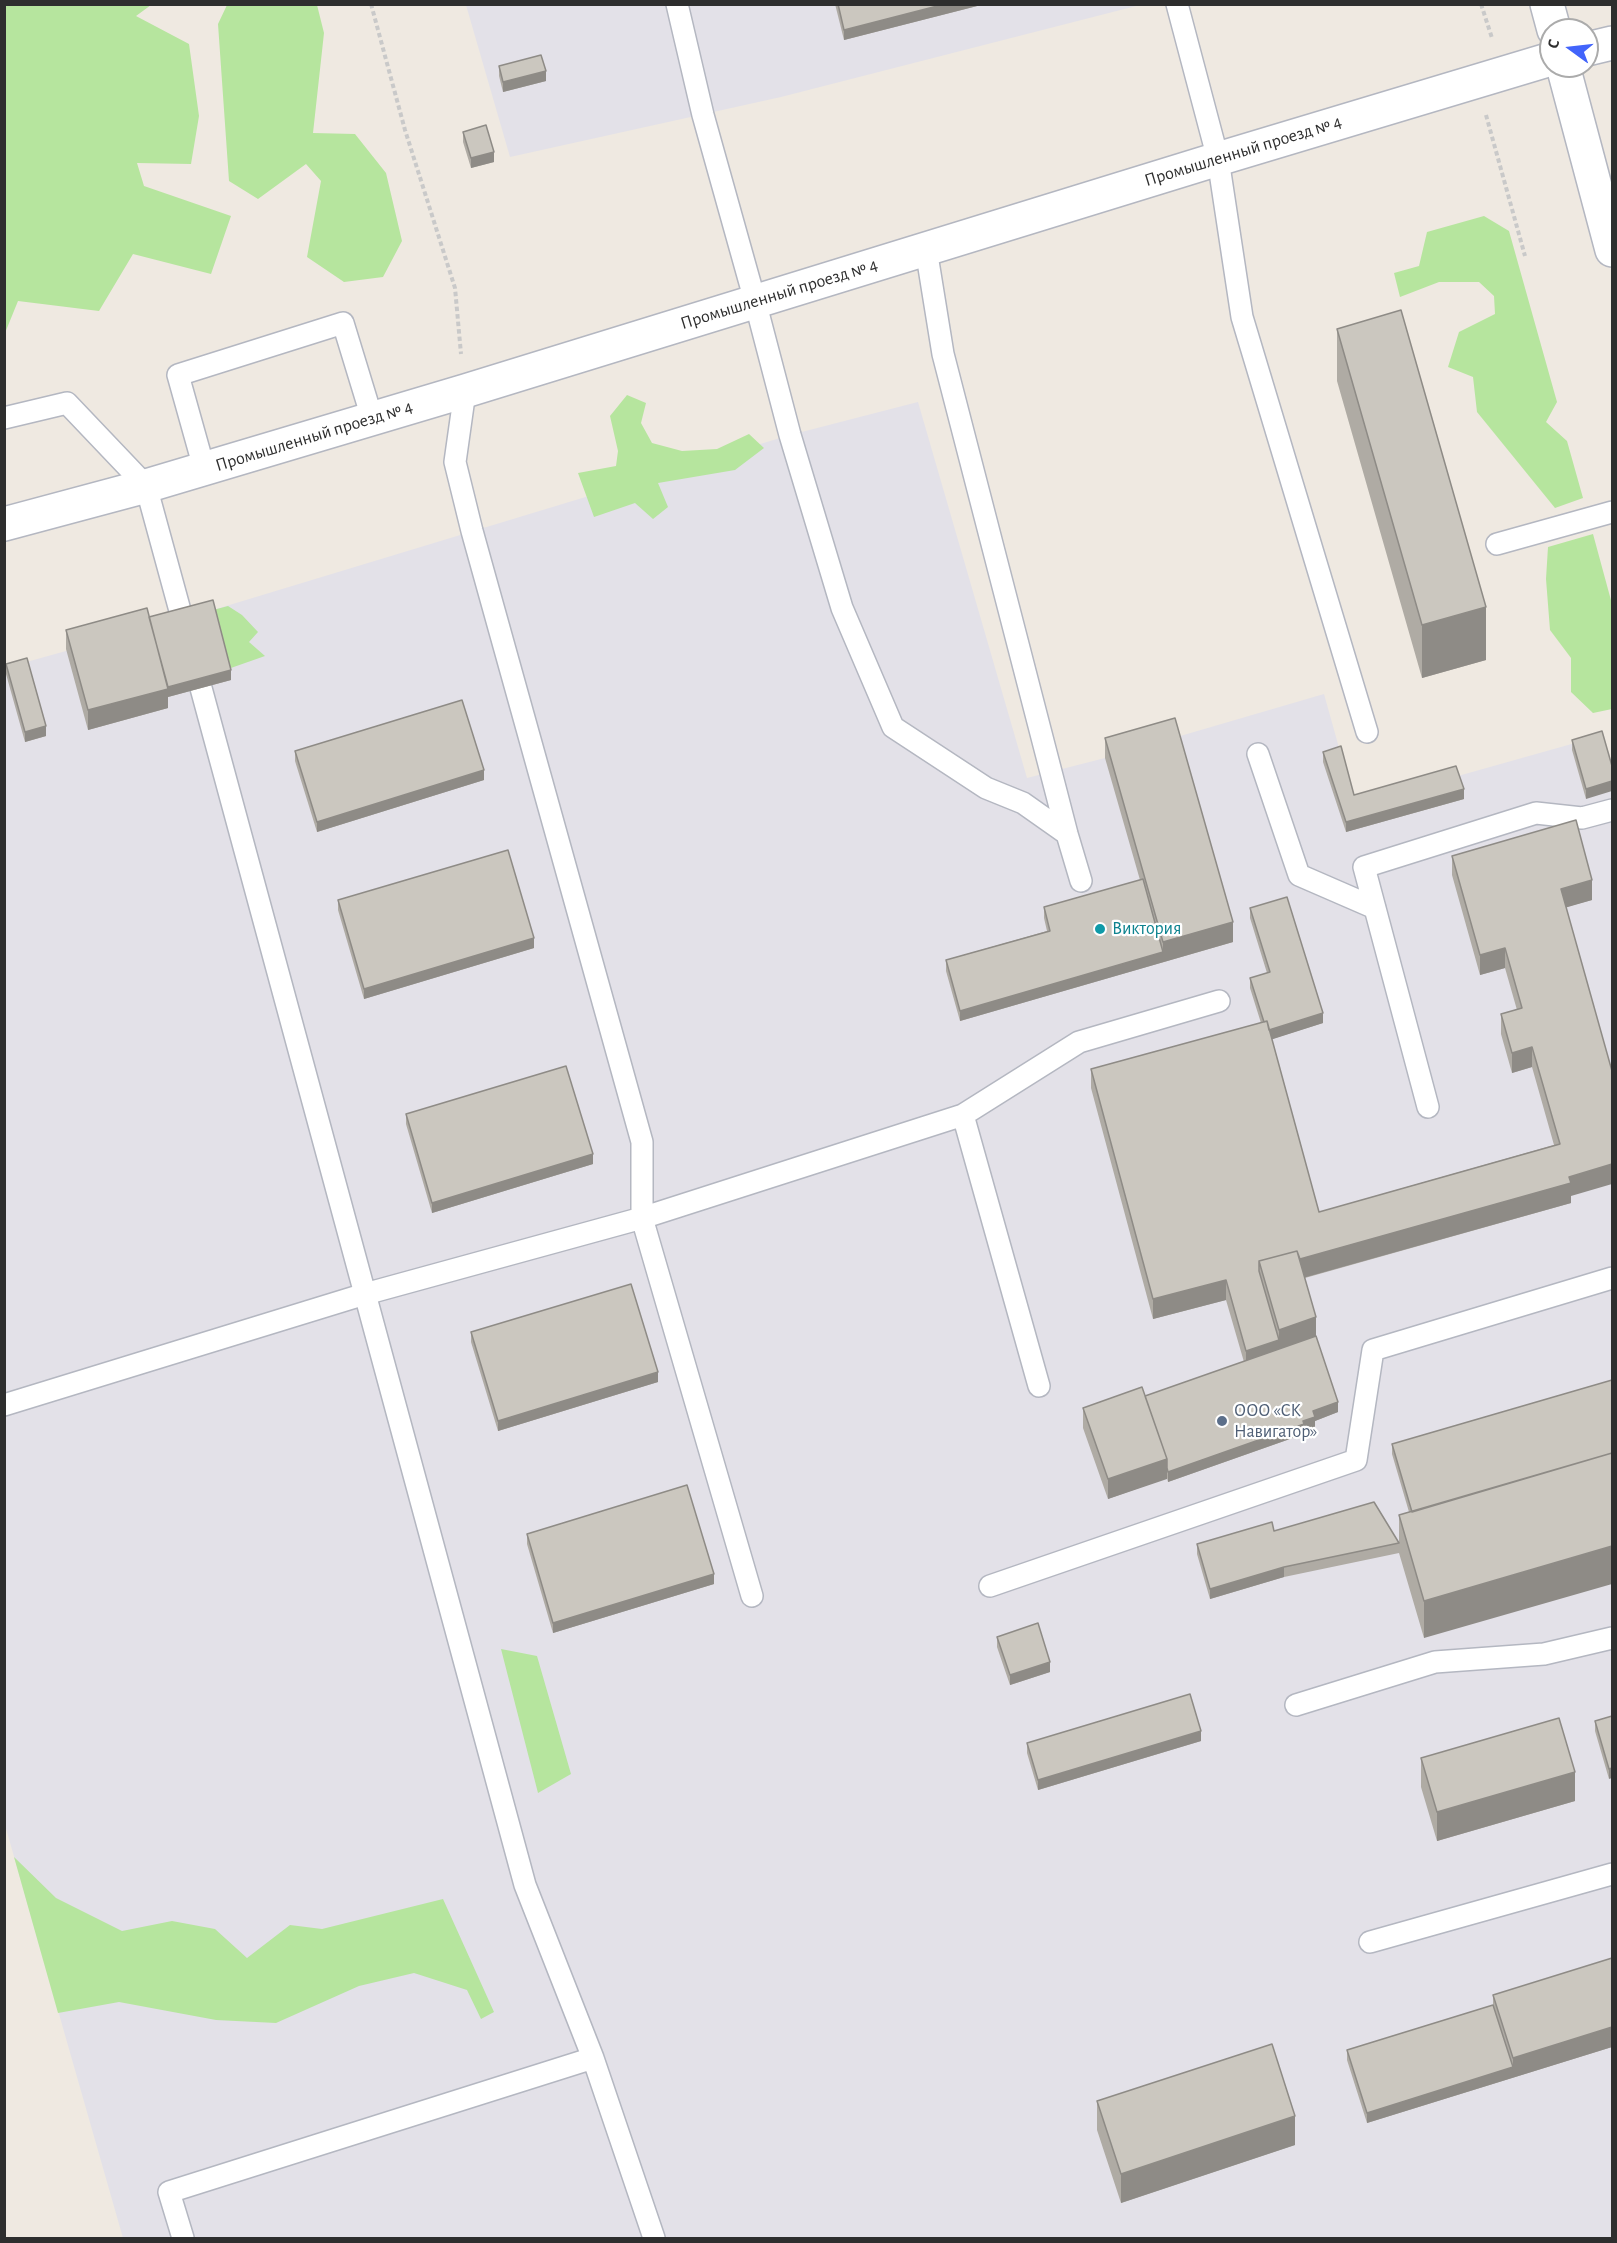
<!DOCTYPE html>
<html>
<head>
<meta charset="utf-8">
<style>
	body { margin:0 }
	#map { position:relative; width:1617px; height:2243px; overflow:hidden; background:#efe9e1; font-family:"Alegreya Sans",sans-serif }
	canvas { display:block }
	.frame { position:absolute; inset:0; border:6px solid #2e2e2e; pointer-events:none }
	.north { position:absolute; left:1539px; top:18px; width:60px; height:60px; box-sizing:border-box; background:#fff; border:2px solid #ababab; border-radius:50%; rotate:285deg; font-size:16px; font-weight:700; line-height:24px; text-align:center; color:#2e2e2e }
	.north::after { content:''; display:block; margin:auto; width:21px; height:27px; background:#4264fb; clip-path:polygon(50% 0,100% 100%,50% 72%,0 100%) }
</style>
</head>
<body>
<div id="map">
<canvas width="1617" height="2243"></canvas>
<div class="frame"></div>
<div class="north">С</div>
</div>
<script>
const ctx = document.querySelector('canvas').getContext('2d');
ctx.lineJoin = 'round';
function fillPath(path, color) { ctx.fillStyle = color; ctx.fill(path, 'evenodd'); }
const shape = rows => new Path2D(rows.map(r => 'M' + r).join(''));
function trace(path, color, width, dash) { ctx.strokeStyle = color; ctx.lineWidth = width; ctx.lineCap = dash ? 'butt' : 'round'; ctx.setLineDash(dash || []); ctx.stroke(path); }
function label(font, color, halo, rows, align = 'center') {
  ctx.font = font + ' "Alegreya Sans",sans-serif'; ctx.lineWidth = 4.5; ctx.setLineDash([]); ctx.textBaseline = 'middle'; ctx.strokeStyle = halo; ctx.fillStyle = color; for (const [text, x, y, turn = 0] of rows) {
    ctx.save(); ctx.translate(x, y); ctx.rotate((+turn || 0) * Math.PI / 180); ctx.textAlign = isNaN(turn) ? turn : align; if (halo) ctx.strokeText(text, 0, 0); ctx.fillText(text, 0, 0); ctx.restore();
  }
}
const industrial = shape([
	[466,5,1140,5,781,97,510,157],
	[918,402,1027,778,1105,758,1324,694,1355,805,1600,736,1612,776,1612,2238,123,2238,5,1825,5,668,213,610,790,435]
]);
const green = shape([
	[4,5,151,5,136,16,189,44,199,116,191,164,137,163,144,186,231,216,211,274,133,254,99,311,18,301,5,333],
	[227,5,317,5,324,33,313,133,355,134,386,173,402,241,383,277,344,282,307,257,321,181,306,164,258,199,229,181,218,24],
	[1484,216,1509,231,1557,402,1546,422,1567,441,1583,498,1555,508,1477,412,1473,377,1448,367,1459,332,1495,314,1494,296,1479,282,1439,282,1400,297,1394,273,1419,266,1427,232],
	[627,395,646,403,641,423,652,443,682,451,717,449,749,434,764,448,735,470,658,483,668,507,653,519,635,503,594,517,578,473,616,466,618,451,610,416],
	[1593,534,1612,604,1612,709,1593,713,1571,692,1571,658,1550,630,1546,579,1548,547],
	[228,606,242,615,258,632,249,642,265,656,228,669,213,610],
	[501,1649,537,1656,571,1774,538,1793],
	[14,1857,56,1898,122,1931,172,1921,215,1929,247,1958,290,1925,322,1929,443,1899,494,2012,481,2019,467,1990,414,1973,359,1986,276,2023,216,2020,119,2002,58,2013]
]);
const path = shape([
	[371,4,405,130,455,288,461,354],
	[1481,4,1492,38],
	[1486,115,1525,256]
]);
const lane = shape([
	[677,4,703,115,755,301,790,435,842,608,893,727,986,788,1023,803,1067,834],
	[1177,4,1218,159,1242,317,1367,732],
	[926,249,943,354,1067,834,1081,881],
	[465,391,455,462,472,531,642,1142,642,1218,752,1596],
	[4,418,67,403,146,486,182,618],
	[204,468,178,375,343,323,372,418],
	[1497,544,1612,512],
	[201,688,525,1885,593,2058,654,2238],
	[1258,754,1299,875,1375,908],
	[1428,1107,1364,867,1536,813,1582,818,1612,810],
	[963,1115,1039,1386],
	[4,1405,365,1294,642,1218,963,1115,1079,1042,1219,1001],
	[990,1586,1356,1460,1373,1350,1612,1278],
	[1296,1705,1435,1662,1544,1654,1612,1638],
	[1370,1942,1612,1874],
	[183,2238,169,2192,593,2058]
]);
const street = shape([
	[4,524,146,486,465,391,1218,159,1551,59]
]);
const secondary = shape([
	[1547,4,1554,30],
	[1587,49,1612,43],
	[1563,66,1612,250]
]);
const wall = shape([
	[835,4,985,4,844,40],
	[499,66,546,81,503,92,499,76],
	[463,132,494,162,471,168,463,142],
	[1337,329,1486,660,1422,678,1337,381],
	[66,630,231,680,168,697,168,708,88,730,66,649],
	[6,664,46,736,25,742,6,674],
	[1602,731,1586,799,1572,750,1572,740],
	[1105,738,1233,942,960,1021,946,971,946,960,1047,931,1044,918,1044,907,1140,880,1105,758],
	[295,751,484,780,317,832,295,761],
	[1323,752,1354,795,1464,799,1346,832,1323,762],
	[1452,856,1592,900,1566,907,1571,1203,1305,1278,1316,1336,1338,1412,1315,1421,1315,1427,1304,1430,1304,1434,1168,1482,1167,1478,1108,1499,1083,1428,1083,1408,1145,1396,1244,1362,1226,1300,1153,1319,1091,1088,1091,1069,1261,1023,1250,988,1250,978,1267,973,1250,918,1250,908,1323,1023,1272,1039,1319,1212,1554,1145,1532,1067,1512,1073,1501,1034,1501,1014,1517,1010,1505,968,1480,975,1452,875],
	[338,900,534,948,364,999,338,910],
	[406,1114,593,1164,432,1213,406,1124],
	[471,1332,658,1382,498,1431,471,1342],
	[1612,1380,1424,1638,1399,1553,1284,1577,1210,1599,1197,1554,1197,1544,1274,1531,1399,1543,1399,1515,1409,1512,1392,1454,1392,1444],
	[527,1534,714,1584,553,1633,527,1544],
	[997,1637,1050,1672,1010,1685,997,1647],
	[1612,1716,1609,1779,1595,1731,1595,1721],
	[1201,1741,1038,1790,1027,1753,1027,1743],
	[1421,1758,1575,1801,1437,1841,1421,1787],
	[1493,1995,1612,2047,1367,2123,1347,2060,1347,2050,1493,2005],
	[1097,2101,1295,2145,1121,2203,1097,2130]
]);
const shadedWall = shape([
	[945,4,985,4,844,40,844,30],
	[546,71,546,81,503,92,503,82],
	[494,152,494,162,471,168,471,158],
	[1486,607,1486,660,1422,678,1422,625],
	[231,670,231,680,168,697,168,708,88,730,88,710,165,688],
	[46,726,46,736,25,742,25,732],
	[484,770,484,780,317,832,317,822],
	[1612,781,1612,791,1586,799,1586,789],
	[1464,789,1464,799,1346,832,1346,822],
	[1592,880,1592,900,1561,909,1561,889],
	[1233,922,1233,942,960,1021,960,1011,1163,952,1163,942],
	[534,938,534,948,364,999,364,989],
	[1505,948,1505,968,1480,975,1480,955],
	[1323,1013,1323,1023,1267,1041,1267,1031],
	[1532,1047,1532,1067,1512,1073,1512,1053],
	[593,1154,593,1164,432,1213,432,1203],
	[1612,1164,1612,1184,1571,1196,1571,1203,1267,1288,1262,1270],
	[1226,1280,1226,1300,1153,1319,1153,1299],
	[1316,1317,1316,1347,1246,1370,1246,1351,1279,1340,1279,1330],
	[658,1372,658,1382,498,1431,498,1421],
	[1338,1402,1338,1412,1315,1421,1315,1427,1304,1430,1304,1434,1168,1482,1168,1472,1303,1421,1313,1411],
	[1167,1459,1167,1479,1108,1499,1108,1479],
	[1612,1546,1612,1584,1424,1638,1424,1601],
	[1284,1567,1284,1577,1210,1599,1210,1589],
	[714,1574,714,1584,553,1633,553,1623],
	[1050,1662,1050,1672,1010,1685,1010,1675],
	[1201,1731,1201,1741,1038,1790,1038,1780],
	[1612,1768,1612,1778,1609,1779,1609,1769],
	[1575,1772,1575,1801,1437,1841,1437,1812],
	[1612,2027,1612,2047,1367,2123,1367,2113,1513,2067,1513,2058],
	[1295,2116,1295,2145,1121,2203,1121,2174]
]);
const building = shape([
	[838,4,945,4,844,30,838,4],
	[541,55,546,71,503,82,499,66,541,55],
	[486,125,494,152,471,158,463,132,486,125],
	[1401,310,1486,607,1422,625,1337,329,1401,310],
	[213,600,231,670,168,687,149,617,213,600],
	[147,608,168,689,88,710,66,630,147,608],
	[27,658,46,726,25,732,6,664,27,658],
	[462,700,484,770,317,822,295,751,462,700],
	[1175,718,1233,922,1163,942,1105,738,1175,718],
	[1602,731,1612,766,1612,781,1586,789,1572,740,1602,731],
	[1341,746,1354,795,1456,766,1464,789,1346,822,1323,752,1341,746],
	[1576,820,1592,880,1561,889,1612,1071,1612,1164,1569,1177,1571,1183,1300,1259,1297,1251,1259,1261,1259,1271,1279,1340,1246,1351,1226,1280,1153,1299,1091,1069,1267,1021,1319,1212,1560,1144,1532,1047,1512,1053,1501,1014,1522,1008,1505,948,1480,955,1452,856,1576,820],
	[508,850,534,938,364,989,338,900,508,850],
	[1143,879,1163,952,960,1011,946,960,1050,931,1044,907,1143,879],
	[1287,897,1323,1013,1269,1030,1267,1021,1264,1022,1250,978,1270,972,1250,908,1287,897],
	[566,1066,593,1154,432,1203,406,1114,566,1066],
	[1297,1251,1316,1317,1279,1330,1259,1261,1297,1251],
	[631,1284,658,1372,498,1421,471,1332,631,1284],
	[1316,1336,1338,1402,1313,1411,1315,1417,1303,1421,1304,1424,1168,1472,1167,1468,1167,1459,1145,1396,1316,1336],
	[1612,1380,1612,1453,1412,1512,1392,1444,1612,1380],
	[1142,1387,1167,1459,1108,1479,1083,1408,1142,1387],
	[1612,1453,1612,1546,1424,1601,1399,1515,1612,1453],
	[687,1485,714,1574,553,1623,527,1534,687,1485],
	[1374,1502,1399,1543,1284,1567,1210,1589,1197,1544,1272,1522,1274,1531,1374,1502],
	[1038,1623,1050,1662,1010,1675,997,1637,1038,1623],
	[1190,1694,1201,1731,1038,1780,1027,1743,1190,1694],
	[1612,1716,1612,1768,1609,1769,1595,1721,1612,1716],
	[1559,1718,1575,1772,1437,1812,1421,1758,1559,1718],
	[1612,1958,1612,2027,1513,2058,1493,1995,1612,1958],
	[1493,2005,1513,2067,1367,2113,1347,2050,1493,2005],
	[1272,2044,1295,2116,1121,2174,1097,2101,1272,2044]
]);
const markers = [
	[1100,929,6,"#0f9aa8"],
	[1222,1421,6,"#5c6f8a"]
];
const streetNames = [
	["Промышленный проезд № 4",1243,151,-17],
	["Промышленный проезд № 4",779,294,-17],
	["Промышленный проезд № 4",314,436,-17]
];
const cultureNames = [
	["Виктория",1112,929]
];
const serviceNames = [
	["ООО «СК",1234,1411],
	["Навигатор»",1234,1432]
];
fillPath(industrial, '#e3e1e8');
fillPath(green, '#b6e59e');
trace(lane, '#b4b7c1', 24);
trace(street, '#b4b7c1', 36);
trace(secondary, '#b4b7c1', 36);
trace(path, '#c9c9c9', 4, [4.5, 3]);
trace(lane, '#fff', 21);
trace(street, '#fff', 33);
trace(secondary, '#fff', 33);
fillPath(wall, '#afaba4');
fillPath(shadedWall, '#8e8b86');
fillPath(building, '#cbc7bf');
trace(building, '#8e8b86', 1.5);
for (const [x, y, r, color] of markers) { const dot = new Path2D(); dot.arc(x, y, r, 0, 2 * Math.PI); ctx.fillStyle = color; ctx.fill(dot); trace(dot, '#fff', 2); }
label('18px', '#2e2e2e', '#fff', streetNames);
label('18px', '#0d838f', '#fff', cultureNames, 'left');
label('18px', '#4e5e75', '#fff', serviceNames, 'left');
</script>
</body>
</html>
